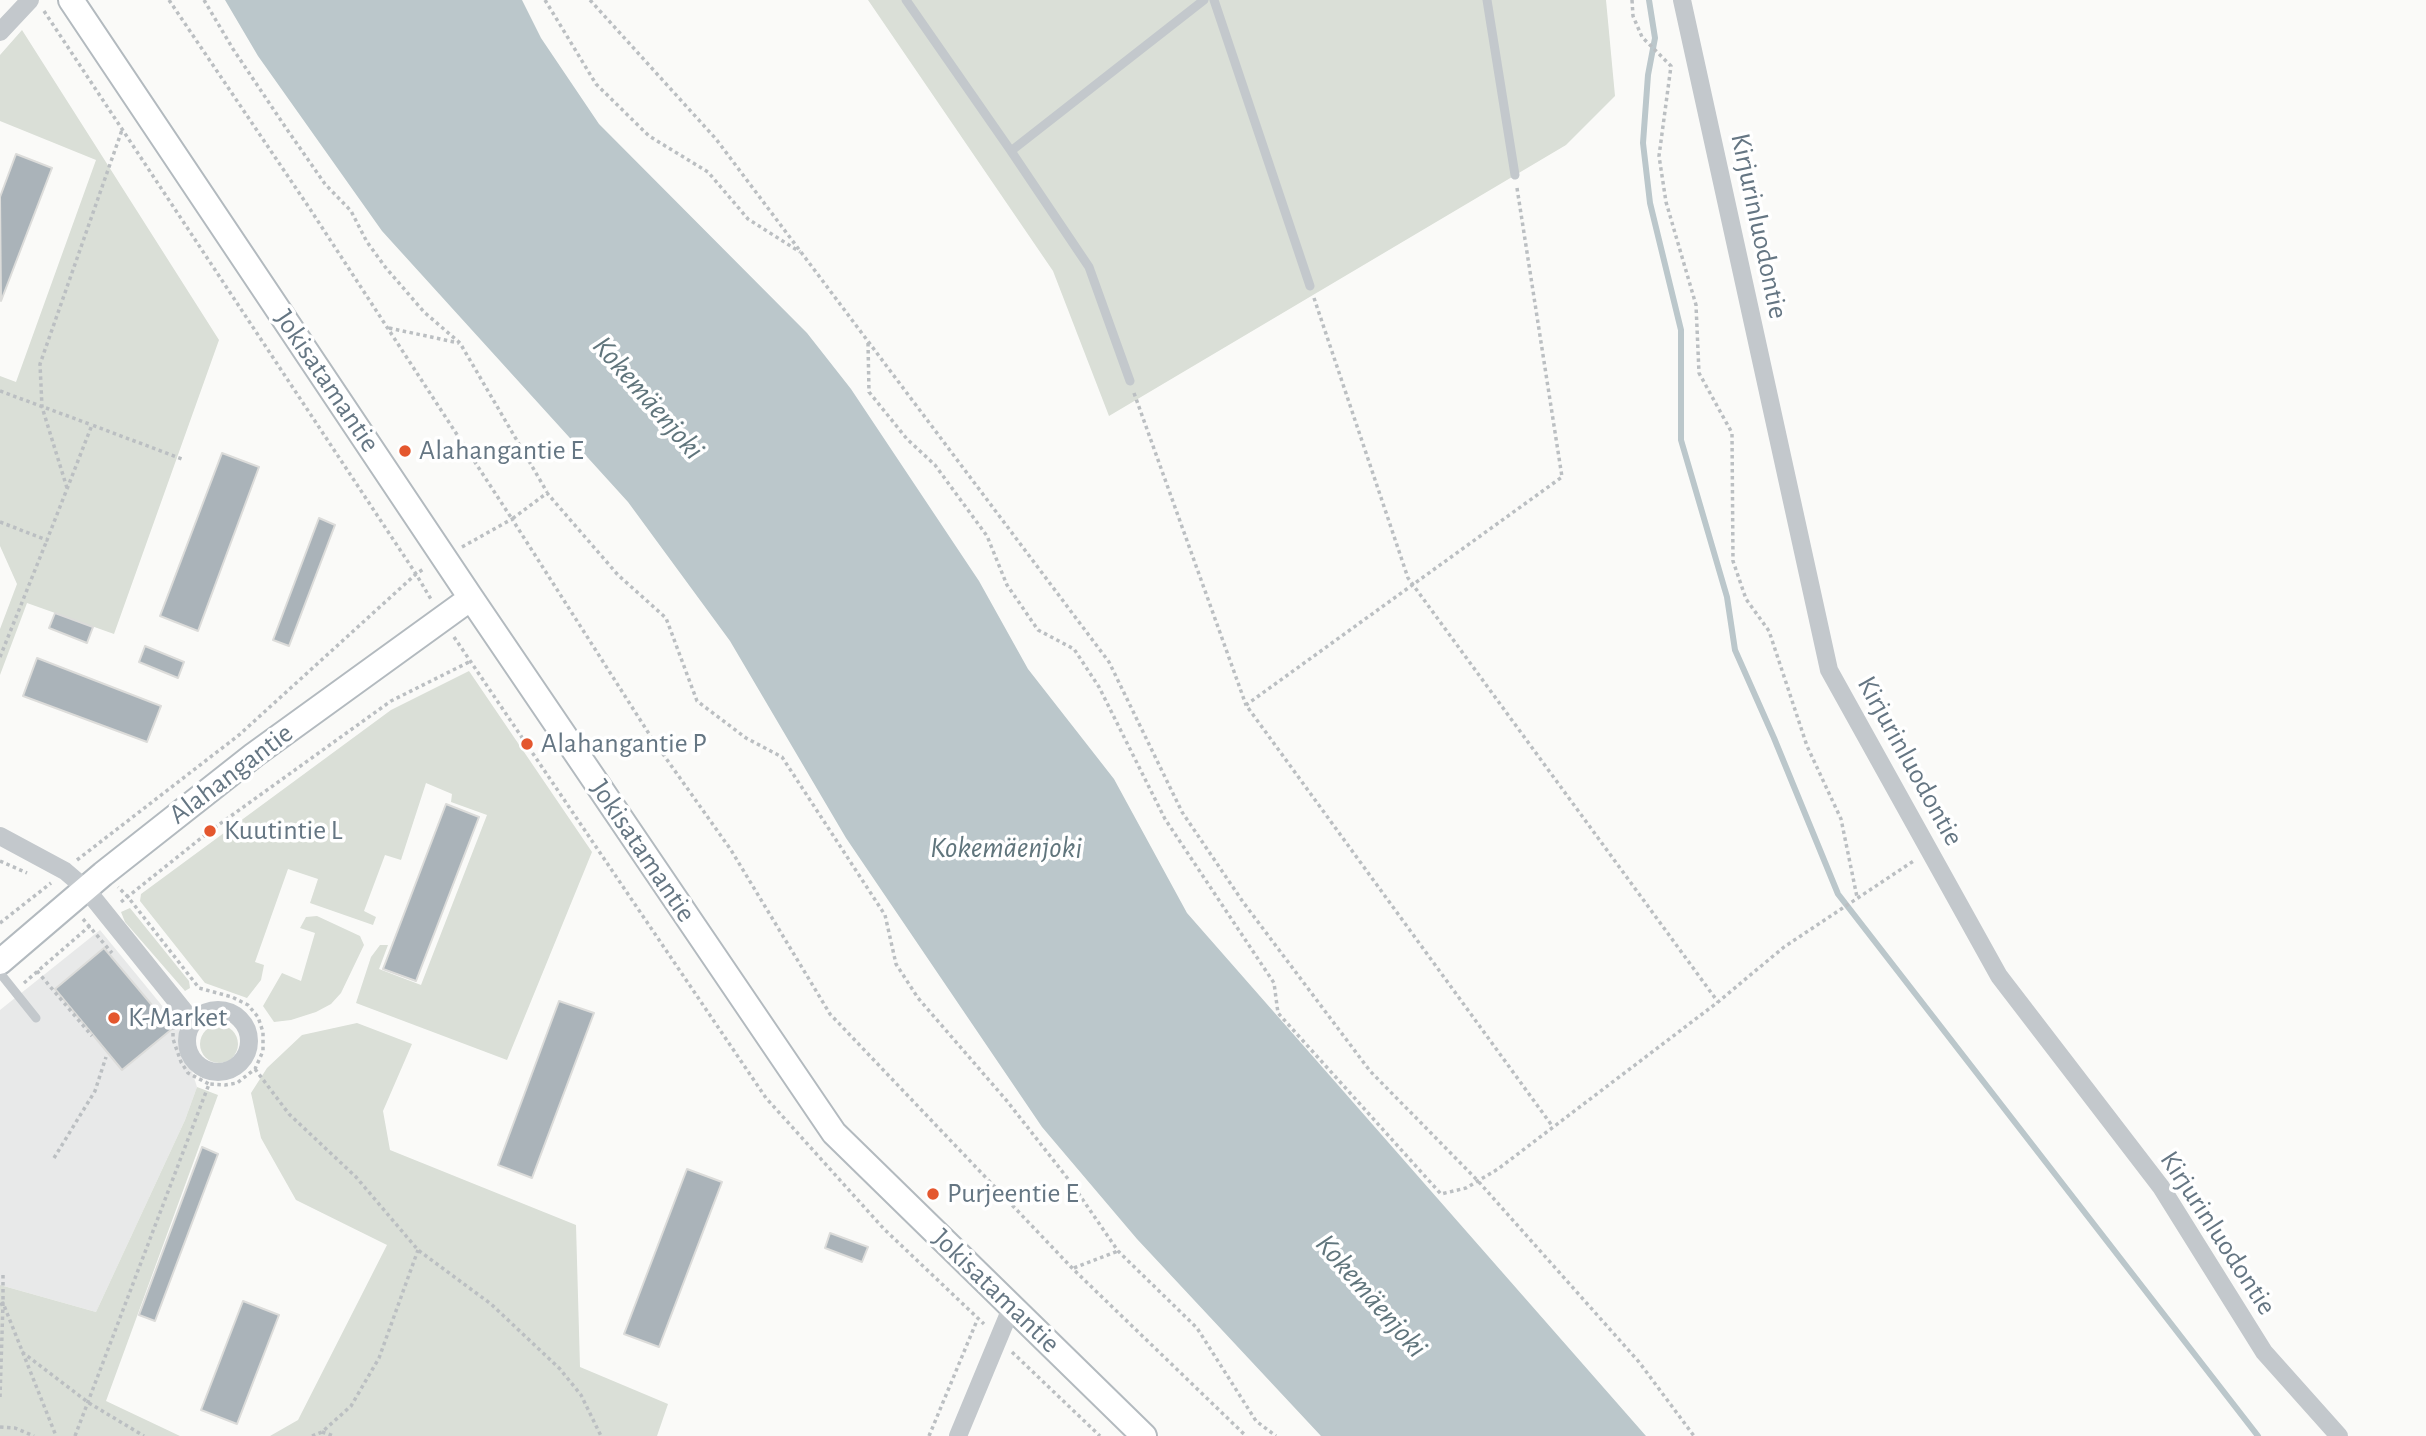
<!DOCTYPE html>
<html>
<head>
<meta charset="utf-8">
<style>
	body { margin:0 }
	canvas { display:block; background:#fafaf8 }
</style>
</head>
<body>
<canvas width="2426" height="1436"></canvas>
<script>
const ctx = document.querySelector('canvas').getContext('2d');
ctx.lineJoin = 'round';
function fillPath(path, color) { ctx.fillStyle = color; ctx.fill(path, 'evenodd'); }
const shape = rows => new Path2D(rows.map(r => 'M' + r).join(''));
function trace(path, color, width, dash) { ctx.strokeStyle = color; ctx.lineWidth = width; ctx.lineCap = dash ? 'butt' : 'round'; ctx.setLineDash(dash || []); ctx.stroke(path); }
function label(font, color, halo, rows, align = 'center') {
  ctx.font = font + ' "Alegreya Sans",sans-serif'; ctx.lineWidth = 7; ctx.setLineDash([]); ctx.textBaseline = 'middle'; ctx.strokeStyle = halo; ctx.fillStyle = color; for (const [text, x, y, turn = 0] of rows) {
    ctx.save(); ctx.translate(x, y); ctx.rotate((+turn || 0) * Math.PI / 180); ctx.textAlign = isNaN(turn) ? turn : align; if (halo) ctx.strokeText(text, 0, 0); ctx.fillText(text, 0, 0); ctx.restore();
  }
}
const built = shape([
	[100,930,177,1024,197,1087,185,1120,96,1312,0,1285,0,1010]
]);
const green = shape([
	[868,0,1606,0,1615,96,1566,145,1109,416,1053,271],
	[22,30,219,340,114,634,27,603,0,675,0,629,17,584,0,546,0,376,16,382,96,160,0,121,0,55],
	[469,671,592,852,507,1060,356,1003,371,957,380,945,388,945,379,969,421,985,487,815,451,802,452,794,426,783,401,860,385,855,364,911,376,917,373,925,310,903,318,879,288,869,255,962,264,965,261,980,247,998,205,983,140,901,141,894,391,710],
	[130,908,189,981,190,988,185,991,125,922,121,912],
	[317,916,360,936,364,945,341,993,331,1004,316,1012,291,1020,274,1022,263,1006,282,973,301,981,315,933,300,928,306,917],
	[357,1023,412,1044,383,1111,390,1150,576,1225,580,1367,668,1404,657,1436,270,1436,298,1420,387,1245,296,1200,261,1138,251,1093,267,1068,302,1035],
	'200 1044a19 19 0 1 1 38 0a19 19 0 1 1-38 0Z',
	[197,1087,218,1095,106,1401,180,1436,0,1436,0,1285,96,1312,185,1120]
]);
const water = shape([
	[225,0,522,0,541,38,599,124,807,333,851,389,979,581,1028,669,1114,779,1187,913,1646,1436,1321,1436,1137,1239,1042,1127,846,838,730,641,628,502,382,231,258,56]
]);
const stream = shape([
	[1649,0,1655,38,1648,75,1643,143,1650,203,1681,330,1681,440,1727,597,1735,650,1774,738,1838,894,2258,1436]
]);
const building = shape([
	[16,154,52,168,1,301,0,197,16,154],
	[222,453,259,467,198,631,160,616,222,453],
	[319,518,335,525,289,646,273,640,319,518],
	[55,613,93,627,87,643,49,628,55,613],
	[145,646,184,662,178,678,139,662,145,646],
	[37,658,161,706,147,742,23,696,37,658],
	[446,804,479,817,416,981,383,969,446,804],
	[104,948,172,1029,122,1070,55,989,104,948],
	[559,1001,594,1013,532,1178,498,1165,559,1001],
	[202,1147,218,1154,155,1321,139,1315,202,1147],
	[687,1169,722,1182,659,1347,624,1334,687,1169],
	[830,1233,868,1247,862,1262,825,1248,830,1233],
	[243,1301,279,1315,237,1424,201,1410,243,1301]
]);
const path = shape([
	[169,0,310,209,512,519,547,493,618,575,666,618,697,701,746,738,782,757,885,915,896,964,918,998,1007,1101,1072,1184,1118,1251,1197,1328,1256,1421,1276,1436],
	[204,0,233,49,286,128,325,184,351,211,367,242,386,268,424,312,460,343,547,492],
	[545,0,596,84,649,136,708,172,748,219,800,252],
	[590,0,716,139,1109,662,1182,812,1243,902,1370,1071,1478,1181,1639,1362,1694,1436],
	[1632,0,1633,16,1642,37,1671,66,1659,156,1666,202,1696,305,1699,373,1732,433,1733,561,1746,599,1769,631,1807,746,1841,819,1857,897],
	[44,11,416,574,432,601],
	[1517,188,1562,477,1246,705,1553,1127],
	[1314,298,1408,578,1718,1002],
	[389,328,459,343],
	[868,343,869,392,907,439,935,465,987,536,1007,585,1038,630,1074,649,1099,687,1165,819,1274,983,1278,1013,1441,1194,1466,1188,1498,1169,1718,1002,1784,947,1915,860],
	[0,391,92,425],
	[1134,393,1246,705],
	[67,488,42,407,40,364,122,130],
	[0,522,47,540,92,425,182,459],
	[462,547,512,519,653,740,731,850,830,1014,1073,1269,1246,1436],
	[454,637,766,1098,884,1229,984,1324],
	[0,657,47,540],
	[77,860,239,735,416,574,425,568],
	[0,861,27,873],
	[121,902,210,831,391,701,471,661],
	[83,919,112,953],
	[0,923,51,883],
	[37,971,92,1036],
	[24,983,92,924],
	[173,1026,173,1039,181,1062,188,1073,209,1084],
	[255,1069,289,1114,356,1177,418,1250,491,1304,560,1369,581,1395,601,1436],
	[54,1158,95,1091,106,1057],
	[1074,1268,1118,1251],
	[0,1305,3,1303,3,1272],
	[22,1352,89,1403,144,1436],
	[1012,1352,1100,1436],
	[0,1397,3,1303,56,1436],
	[0,1427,15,1428,34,1436],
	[322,1432,334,1436],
	[75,1436,209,1084,225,1085,237,1083,255,1069,263,1051,263,1032,258,1017,248,1005,232,997,199,988,128,897,118,887],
	[312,1436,322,1432,351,1406,379,1358,418,1250],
	[929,1436,978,1318]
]);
const lane = shape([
	[906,0,1011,151,1204,0],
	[1214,0,1310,286],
	[1487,0,1515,175],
	[1011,151,1089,267,1130,381],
	[0,973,36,1018]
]);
const street = shape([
	[1682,0,1829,670,1999,976,2161,1187,2264,1352,2339,1436],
	[0,32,30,0],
	[0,836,65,871,86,889,193,1022],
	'187 1041a31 31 0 1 1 62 0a31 31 0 1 1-62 0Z',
	[958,1436,1012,1306]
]);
const secondary = shape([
	[71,0,471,598,834,1133,1144,1436],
	[0,962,103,874,254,755,471,598]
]);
const markers = [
	[405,451,7,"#e4572e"],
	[527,744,7,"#e4572e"],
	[210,831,7,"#e4572e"],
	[114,1018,7,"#e4572e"],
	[933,1194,7,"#e4572e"]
];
const streetNames = [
	["Kirjurinluodontie",1759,226,78],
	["Jokisatamantie",327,381,56],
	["Kirjurinluodontie",1910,761,61],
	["Alahangantie",231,774,-37],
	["Jokisatamantie",643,851,56],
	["Kirjurinluodontie",2218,1233,57],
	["Jokisatamantie",996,1291,44]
];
const poiNames = [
	["Alahangantie E",419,451],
	["Alahangantie P",541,744],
	["Kuutintie L",224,831],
	["K-Market",128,1018],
	["Purjeentie E",947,1194]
];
const waterNames = [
	["Kokemäenjoki",648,398,49],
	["Kokemäenjoki",1006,848],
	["Kokemäenjoki",1371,1296,49]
];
fillPath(built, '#e8e9e9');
fillPath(green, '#dadfd7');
fillPath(water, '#bbc7cb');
trace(stream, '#bbc7cb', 6);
fillPath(building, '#aab3b9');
trace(building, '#dcdcda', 2);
trace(secondary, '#b3babf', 28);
trace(path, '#bbbfc2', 3.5, [3.5, 3.5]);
trace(lane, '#c3c8cc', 9);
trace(street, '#c3c8cc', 18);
trace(secondary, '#fff', 24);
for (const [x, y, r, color] of markers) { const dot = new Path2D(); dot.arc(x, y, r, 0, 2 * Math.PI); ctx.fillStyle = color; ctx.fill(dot); trace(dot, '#fff', 2.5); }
label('28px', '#657683', '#fff', streetNames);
label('28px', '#657683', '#fff', poiNames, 'left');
label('italic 30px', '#60757c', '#fff', waterNames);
</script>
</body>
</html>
